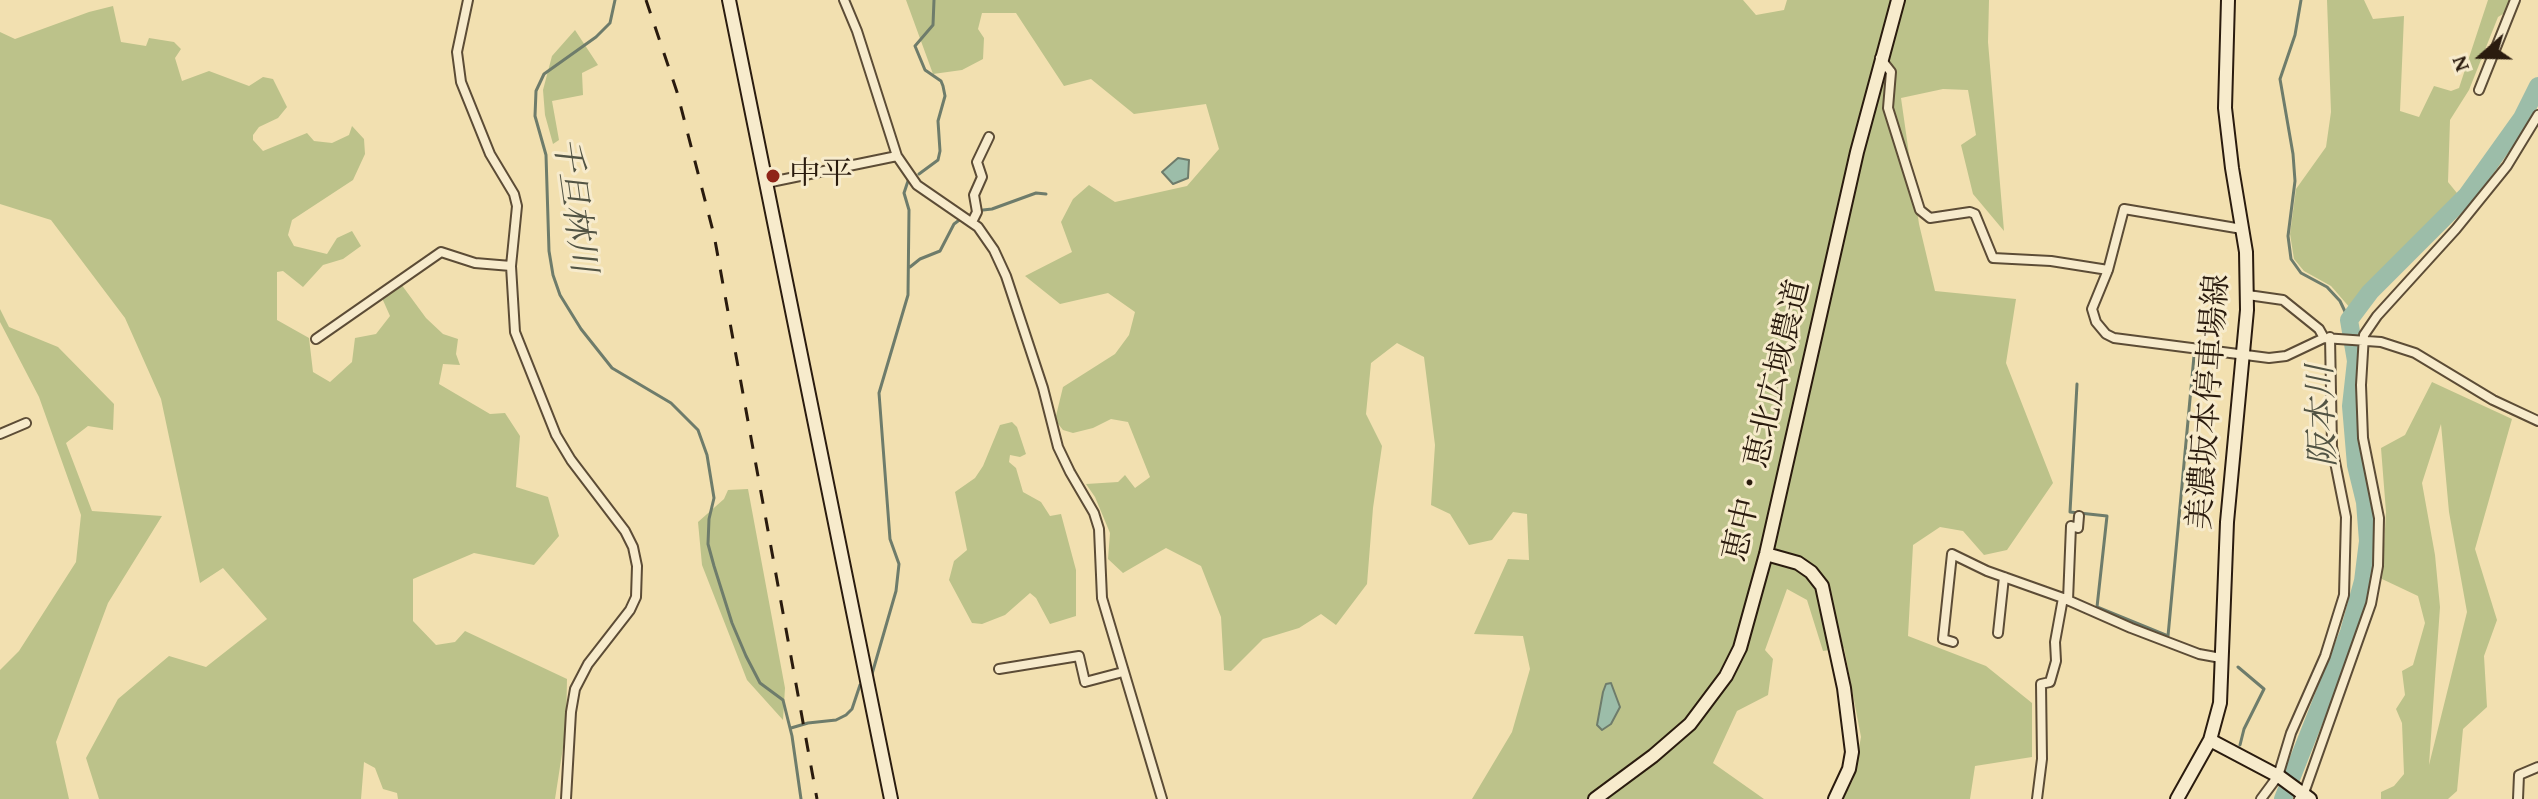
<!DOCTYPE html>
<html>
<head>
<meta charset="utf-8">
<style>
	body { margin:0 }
	#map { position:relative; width:2538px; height:799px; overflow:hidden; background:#f2e0b0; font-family:"Gentium Book Plus",serif }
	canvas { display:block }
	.north { position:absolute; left:2442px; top:16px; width:80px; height:80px; -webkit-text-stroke:6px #f7ebcc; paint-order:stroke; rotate:250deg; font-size:22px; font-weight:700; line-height:32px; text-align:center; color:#2a1b0e }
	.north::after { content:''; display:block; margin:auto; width:28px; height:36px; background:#2a1b0e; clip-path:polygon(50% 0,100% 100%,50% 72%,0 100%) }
</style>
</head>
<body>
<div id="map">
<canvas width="2538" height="799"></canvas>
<div class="north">N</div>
</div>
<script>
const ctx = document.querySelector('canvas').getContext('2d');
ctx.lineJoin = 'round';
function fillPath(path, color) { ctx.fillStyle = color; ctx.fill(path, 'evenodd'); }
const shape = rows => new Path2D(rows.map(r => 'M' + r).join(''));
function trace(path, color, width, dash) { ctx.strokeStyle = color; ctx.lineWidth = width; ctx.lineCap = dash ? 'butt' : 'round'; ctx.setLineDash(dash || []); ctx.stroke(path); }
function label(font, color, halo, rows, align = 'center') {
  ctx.font = font + ' "Gentium Book Plus","Noto Serif JP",serif'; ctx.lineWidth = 6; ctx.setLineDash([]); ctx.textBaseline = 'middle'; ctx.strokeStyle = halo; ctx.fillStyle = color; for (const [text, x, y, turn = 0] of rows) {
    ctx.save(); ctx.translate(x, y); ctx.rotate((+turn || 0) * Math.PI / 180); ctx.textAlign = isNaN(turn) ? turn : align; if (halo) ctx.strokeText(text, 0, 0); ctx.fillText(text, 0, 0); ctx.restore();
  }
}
const green = shape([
	[906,0,1743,0,1756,15,1784,10,1787,0,1989,0,1988,42,2004,231,1973,194,1961,145,1976,135,1968,90,1943,89,1901,98,1919,224,1935,291,2016,299,2006,363,2053,483,2007,550,1984,555,1963,531,1940,527,1913,545,1908,636,1986,666,2032,703,2032,757,1975,766,1970,799,1843,799,1853,780,1861,737,1844,648,1823,651,1807,600,1787,589,1765,650,1773,659,1768,695,1737,711,1713,763,1764,799,1472,799,1512,732,1530,669,1523,636,1474,634,1508,559,1529,560,1527,514,1513,512,1492,540,1469,545,1450,514,1431,505,1435,445,1424,357,1397,343,1371,363,1366,414,1382,446,1373,508,1367,584,1336,625,1321,614,1299,628,1263,639,1231,671,1224,670,1221,617,1201,566,1166,548,1123,573,1108,559,1110,533,1095,497,1086,484,1118,482,1125,475,1135,488,1150,477,1128,422,1111,419,1093,428,1073,433,1063,430,1055,420,1063,387,1115,354,1129,335,1135,312,1108,293,1060,304,1025,276,1072,252,1061,222,1073,199,1089,185,1115,202,1187,186,1219,149,1206,104,1134,114,1091,79,1064,86,1016,13,982,13,978,29,984,38,983,59,962,70,933,74],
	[2327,0,2364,0,2373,19,2404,16,2400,111,2419,117,2434,86,2451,91,2459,88,2488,0,2511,0,2508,11,2498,17,2469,90,2450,120,2448,182,2461,198,2351,309,2331,286,2304,271,2294,259,2290,234,2296,189,2326,147,2331,112],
	[113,6,121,42,146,46,149,38,174,42,181,49,175,58,182,81,209,71,249,86,263,77,273,79,287,107,278,118,259,127,253,135,253,140,263,151,307,133,314,141,332,143,349,135,352,126,364,139,365,154,353,180,292,220,288,235,294,246,327,254,337,238,352,231,361,246,343,259,323,265,303,287,283,271,277,272,277,320,309,338,313,372,330,382,352,362,355,338,376,334,390,316,382,298,401,284,426,318,443,334,458,339,456,354,460,365,443,364,439,384,490,414,505,413,520,436,516,487,548,497,559,536,534,565,474,553,413,579,413,621,436,645,455,642,465,631,567,679,566,728,555,799,398,799,397,793,383,789,375,768,364,762,361,799,99,799,86,758,118,699,169,656,206,667,267,619,223,568,200,583,161,399,125,318,51,220,0,204,0,32,15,39,89,12],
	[575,30,598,65,582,73,583,95,552,101,559,140,553,144,545,115,543,90,552,56],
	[0,309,9,327,58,347,114,404,113,430,88,426,66,443,92,511,162,516,108,603,56,742,69,799,0,799,0,670,19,651,76,562,81,515,39,397,0,322],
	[2432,382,2512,419,2475,549,2497,620,2484,656,2487,707,2463,729,2457,791,2448,799,2381,799,2381,792,2394,786,2404,774,2402,723,2396,709,2405,695,2402,671,2413,665,2425,623,2418,596,2382,579,2386,512,2381,448,2405,435],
	[2441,424,2449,512,2467,612,2429,765,2440,607,2435,555,2422,483],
	[1012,422,1017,427,1026,454,1020,457,1010,455,1009,462,1016,468,1023,492,1041,502,1050,516,1061,514,1076,570,1076,616,1050,624,1036,598,1030,593,1005,615,982,624,972,623,949,580,954,561,967,550,955,492,975,478,983,466,1000,425],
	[748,489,785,688,783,720,747,680,702,565,698,522,724,499,728,490]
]);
const water = shape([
	[1178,158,1189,160,1188,178,1173,184,1162,172,1178,158],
	[1611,683,1620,707,1611,724,1602,730,1597,725,1603,692,1606,684,1611,683]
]);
const stream = shape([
	[615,0,610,23,596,37,544,74,536,91,535,116,546,155,549,251,553,275,560,295,581,329,612,368,671,403,698,430,707,455,714,498,709,519,708,544,714,566,732,623,746,656,760,683,783,700,792,736,801,799],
	[2301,0,2295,35,2280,79,2293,154,2295,181,2288,236,2291,259,2301,273,2327,287,2340,301,2349,320],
	[919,174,938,160,940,151,938,121,945,96,943,86,941,81,925,70,915,46,933,25,934,0],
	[983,210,992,209,1036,193,1046,194],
	[910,267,920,259,940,251,954,224,962,218],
	[2077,384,2070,512,2107,516,2097,607,2168,636,2194,356],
	[2238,667,2264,689,2244,729,2240,745],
	[872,674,896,591,899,564,890,539,879,393,908,295,909,210,904,193,908,181],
	[791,728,808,723,836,720,846,715,852,709,860,685]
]);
const river = shape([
	[2283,799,2349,632,2363,581,2368,541,2365,502,2356,465,2351,406,2356,361,2349,320,2370,292,2467,195,2522,118,2538,86]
]);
const street = shape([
	[468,0,457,52,461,82,490,154,514,194,517,206,511,266,515,332,556,435,571,460,625,531,633,547,637,566,636,597,630,610,588,664,575,689,571,712,566,799],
	[844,0,857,31,897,156,917,185,978,227,994,250,1006,276,1043,388,1058,447,1070,472,1094,513,1099,529,1102,598,1162,799],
	[1880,58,1891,72,1888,108,1920,210,1930,218,1970,212,1975,214,1993,258,2051,261,2108,270],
	[2479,90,2515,0],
	[766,183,897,156],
	[972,222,977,212,974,195,982,177,977,162,989,137],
	[2242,229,2124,209,2108,270,2092,309,2096,322,2106,334,2114,338,2269,358,2286,356,2324,338,2381,342,2415,353,2493,400,2538,421],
	[2248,295,2283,300,2319,329,2324,338],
	[316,339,441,252,475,263,511,266],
	[0,434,26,423],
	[2068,600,2071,526,2078,528,2079,516],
	[1998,633,2004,577],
	[1953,642,1943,639,1952,554,1987,571,2063,598,2131,628,2199,654,2221,658],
	[999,669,1079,656,1085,682,1123,672],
	[2037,799,2042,759,2041,684,2050,682,2056,661,2055,642,2063,598],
	[2261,799,2278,776,2291,733,2325,656,2344,595,2346,517,2332,447,2330,337],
	[2299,799,2304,793,2371,604,2378,566,2379,518,2363,438,2361,385,2364,335,2377,316,2456,229,2507,166,2538,115],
	[2518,799,2519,775,2538,767]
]);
const secondary = shape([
	[729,0,891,799],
	[1766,554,1798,563,1811,572,1822,586,1844,688,1852,752,1849,769,1835,799],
	[2210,740,2280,777,2310,799],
	[1595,799,1653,756,1690,724,1726,676,1740,648,1766,554,1857,152,1898,0],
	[2177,799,2210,740,2220,703,2227,522,2247,310,2246,252,2232,168,2225,108,2228,0]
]);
const rail = shape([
	[646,0,677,92,714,235,817,799]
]);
const markers = [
	[773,176,8,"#8f2418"]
];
const poiNames = [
	["中平",789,176]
];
const streetNames = [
	["美濃坂本停車場線",2210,402,-86],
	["恵中・恵北広域農道",1768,421,-77]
];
const waterNames = [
	["千旦林川",573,205,82],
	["阪本川",2324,416,-92]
];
fillPath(green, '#bcc28a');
fillPath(water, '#9cbda9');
trace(water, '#6e7c6b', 2);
trace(stream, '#6e7c6b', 3);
trace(river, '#9cbda9', 18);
trace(street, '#5c4c36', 12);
trace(secondary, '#2a1b0e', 16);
trace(street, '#f7ebcc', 8);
trace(secondary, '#f7ebcc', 12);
trace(rail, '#2a1b0e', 3, [14, 14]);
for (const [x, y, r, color] of markers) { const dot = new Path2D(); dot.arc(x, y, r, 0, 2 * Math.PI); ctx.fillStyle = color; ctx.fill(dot); trace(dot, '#f7ebcc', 3); }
label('32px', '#2a1b0e', '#f7ebcc', poiNames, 'left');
label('32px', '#2a1b0e', '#f7ebcc', streetNames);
label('italic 34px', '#525444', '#f7ebcc', waterNames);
</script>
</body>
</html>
